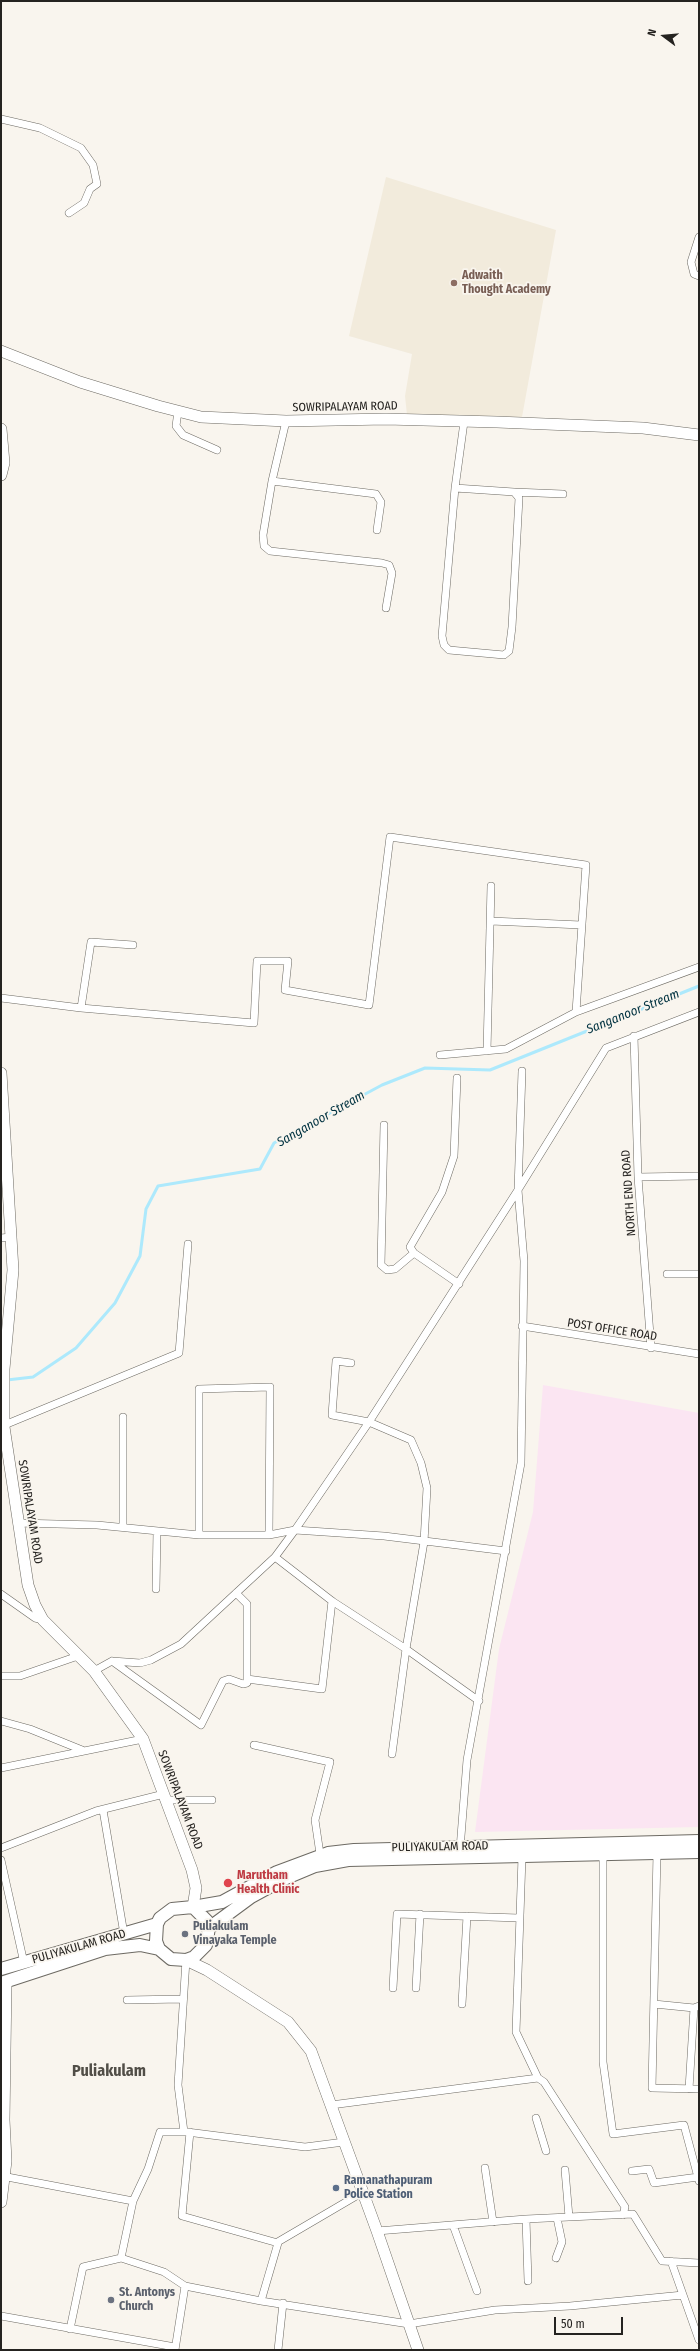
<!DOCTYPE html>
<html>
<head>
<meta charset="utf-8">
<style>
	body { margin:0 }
	#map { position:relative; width:700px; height:2351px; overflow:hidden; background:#f9f5ee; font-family:"Fira Sans Condensed",sans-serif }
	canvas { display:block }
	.frame { position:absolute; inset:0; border:2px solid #252320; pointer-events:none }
	.north { position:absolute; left:644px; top:16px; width:40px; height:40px; -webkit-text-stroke:3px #f9f5ee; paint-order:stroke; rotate:286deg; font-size:11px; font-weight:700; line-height:16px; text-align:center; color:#252320 }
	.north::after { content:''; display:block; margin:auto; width:14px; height:18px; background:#252320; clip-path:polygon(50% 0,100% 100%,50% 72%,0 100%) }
	.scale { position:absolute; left:554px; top:2317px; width:69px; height:18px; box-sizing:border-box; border:2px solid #252320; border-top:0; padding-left:5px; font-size:12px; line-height:14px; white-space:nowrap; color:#252320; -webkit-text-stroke:3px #f9f5ee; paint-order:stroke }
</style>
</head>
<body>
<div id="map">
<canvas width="700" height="2351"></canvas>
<div class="frame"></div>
<div class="north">N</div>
<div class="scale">50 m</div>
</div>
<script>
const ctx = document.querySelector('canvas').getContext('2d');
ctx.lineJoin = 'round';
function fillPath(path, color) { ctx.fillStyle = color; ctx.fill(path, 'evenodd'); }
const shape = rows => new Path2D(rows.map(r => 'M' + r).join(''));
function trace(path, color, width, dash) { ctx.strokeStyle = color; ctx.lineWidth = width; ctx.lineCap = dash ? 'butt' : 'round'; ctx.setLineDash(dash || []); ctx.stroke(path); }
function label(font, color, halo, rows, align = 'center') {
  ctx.font = font + ' "Fira Sans Condensed",sans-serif'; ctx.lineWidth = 3.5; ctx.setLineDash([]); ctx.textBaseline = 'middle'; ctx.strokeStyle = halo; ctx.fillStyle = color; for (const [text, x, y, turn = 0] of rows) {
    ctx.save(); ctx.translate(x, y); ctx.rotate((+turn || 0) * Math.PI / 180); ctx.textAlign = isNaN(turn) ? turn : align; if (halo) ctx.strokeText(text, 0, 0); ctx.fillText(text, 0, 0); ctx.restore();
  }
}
const industrial = shape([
	[543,1385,699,1413,699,1827,475,1832,499,1649,533,1512]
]);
const built = shape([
	[386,177,556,230,522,417,407,415,405,396,412,354,349,336]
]);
const stream = shape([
	[7,1380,33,1377,76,1348,115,1303,140,1256,146,1209,158,1186,260,1169,274,1143,382,1085,425,1068,490,1070,699,986]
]);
const street = shape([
	[1,119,40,128,81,148,93,165,97,184,90,189,84,203,69,213],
	[699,237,691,262,694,274,699,276],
	[178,411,176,426,183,435,217,450],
	[286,421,272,481,263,535,264,546,270,551,382,563,389,565,392,573,386,608],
	[272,481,376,494,381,502,377,530],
	[455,488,514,492,519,498,512,627,509,651,504,655,449,650,444,645,442,636,455,488,464,422],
	[514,492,563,494],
	[491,921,581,925],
	[1,998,81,1008,254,1023,257,961,288,961,285,990,369,1005,390,837,586,865,576,1012],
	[81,1008,91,942,133,945],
	[634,1036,638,1177,651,1348],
	[487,1051,491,886],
	[440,1055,506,1049,576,1012,699,967],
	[457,1078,454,1156,442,1192,410,1247,414,1253,459,1284],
	[384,1125,381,1265,387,1270,395,1269,414,1253],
	[638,1177,699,1176],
	[1,1238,11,1237],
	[667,1274,699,1274],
	[522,1326,699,1354],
	[351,1363,336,1361,332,1415,369,1422,411,1440,421,1463,427,1488,424,1542,406,1649,392,1754],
	[2,1426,179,1353,188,1244],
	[17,1523,97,1525,199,1535,269,1535,295,1530,384,1536,506,1551],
	[123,1527,123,1417],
	[199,1535,199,1389,270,1387,269,1535],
	[275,1557,332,1601,406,1649,479,1701],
	[156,1589,157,1531],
	[236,1593,247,1604,247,1679,322,1689,332,1601],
	[1,1594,35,1618,43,1620],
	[112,1661,201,1725,223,1681,229,1679,243,1684,247,1683,247,1679],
	[94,1671,112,1661,140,1663,151,1660,181,1644,275,1557,295,1530,369,1422,518,1190,522,1071],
	[1,1676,20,1676,78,1656],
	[1,1721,30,1729,82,1750],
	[254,1745,330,1762,315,1820,320,1854],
	[1,1768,143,1739],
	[166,1800,212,1800],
	[103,1810,124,1934],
	[1,1848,96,1811,164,1794],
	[460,1849,467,1760,521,1463,524,1261,518,1190,606,1048,699,1012],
	[657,1853,652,2088,699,2089],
	[603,1854,603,2062,613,2134,684,2125,699,2181],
	[522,1857,516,2032,538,2078,544,2082,625,2207,623,2215],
	[1,1860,24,1963],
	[393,1988,397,1914,519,1918],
	[416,1988,420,1914],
	[127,2000,182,1999],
	[462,2004,467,1916],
	[654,2004,694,2008,699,2006],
	[689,2089,694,2008],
	[331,2105,538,2078],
	[536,2118,546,2151],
	[184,2132,178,2085,186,1960],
	[190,2132,182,2216,278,2243,261,2301],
	[344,2142,305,2147,187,2132,160,2132,148,2169,133,2201,121,2258,164,2272,185,2286,261,2301,409,2324,495,2310,570,2306,683,2295],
	[485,2168,493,2222],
	[565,2170,569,2217],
	[632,2171,649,2169,654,2183,698,2177],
	[2,2176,133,2201],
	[526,2219,528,2281],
	[453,2225,477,2291],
	[377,2231,526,2219,633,2214,662,2261,699,2263],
	[276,2243,363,2192],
	[556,2258,562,2242,557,2218],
	[671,2261,699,2340],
	[1,2316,175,2347],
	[70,2329,83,2267,121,2258],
	[175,2350,185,2286],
	[278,2350,283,2303]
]);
const secondary = shape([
	[1,351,80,382,158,406,201,417,286,421,386,419,497,422,643,428,699,435],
	[1,429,4,463,1,475],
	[1,1073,13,1270,4,1369,4,1427,28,1585,35,1605,43,1620,94,1671,143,1739,192,1870,196,1888,193,1907],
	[186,1960,207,1970,288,2022,311,2051,377,2231,418,2350],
	[1,2202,6,2161,4,2120,6,1982]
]);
const primary = shape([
	[193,1907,222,1902,277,1872,328,1853,354,1850,699,1841],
	[193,1907,207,1921,209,1928,206,1945,194,1957,186,1960,171,1959,159,1949,156,1941,157,1924,160,1918,172,1909,193,1907],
	[209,1928,251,1897,284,1879,315,1866,348,1860,699,1852],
	[1,1969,157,1924],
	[1,1983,105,1949,140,1945,159,1949]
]);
const markers = [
	[454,283,4,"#8d6e63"],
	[228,1883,5,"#e0444e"],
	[185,1934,4,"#6b7280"],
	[336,2188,4,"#5c6f8a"],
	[111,2300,4,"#6b7280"]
];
const educationNames = [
	["Adwaith",462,276],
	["Thought Academy",462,290]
];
const streetNames = [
	["SOWRIPALAYAM ROAD",345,407,-1],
	["NORTH END ROAD",629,1193,-94],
	["POST OFFICE ROAD",612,1330,9],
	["SOWRIPALAYAM ROAD",30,1512,81],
	["SOWRIPALAYAM ROAD",180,1800,69],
	["PULIYAKULAM ROAD",440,1847,-1],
	["PULIYAKULAM ROAD",79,1947,-16]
];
const healthNames = [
	["Marutham",237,1876],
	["Health Clinic",237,1890]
];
const worshipNames = [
	["Puliakulam",193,1927],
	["Vinayaka Temple",193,1941],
	["St. Antonys",119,2293],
	["Church",119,2307]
];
const serviceNames = [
	["Ramanathapuram",344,2181],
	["Police Station",344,2195]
];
const waterNames = [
	["Sanganoor Stream",633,1012,-22],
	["Sanganoor Stream",321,1119,-30]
];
const districtNames = [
	["Puliakulam",109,2072]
];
fillPath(industrial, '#fbe5f2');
fillPath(built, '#f2ebdc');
trace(stream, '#ade9fc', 3);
trace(street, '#6d6a63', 8);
trace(secondary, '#6d6a63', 12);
trace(primary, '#6d6a63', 14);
trace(street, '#fff', 7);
trace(secondary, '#fff', 11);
trace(primary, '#fff', 12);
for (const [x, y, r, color] of markers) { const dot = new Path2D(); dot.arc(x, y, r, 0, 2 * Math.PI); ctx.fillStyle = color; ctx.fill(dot); trace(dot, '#f9f5ee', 1.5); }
label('bold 12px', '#785e54', '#f9f5ee', educationNames, 'left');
label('12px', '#252320', '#f9f5ee', streetNames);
label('bold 12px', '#be3a42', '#f9f5ee', healthNames, 'left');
label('bold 12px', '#5b616d', '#f9f5ee', worshipNames, 'left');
label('bold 12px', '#4e5e75', '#f9f5ee', serviceNames, 'left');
label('italic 13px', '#003240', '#f9f5ee', waterNames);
label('bold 16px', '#514e47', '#f9f5ee', districtNames);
</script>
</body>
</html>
